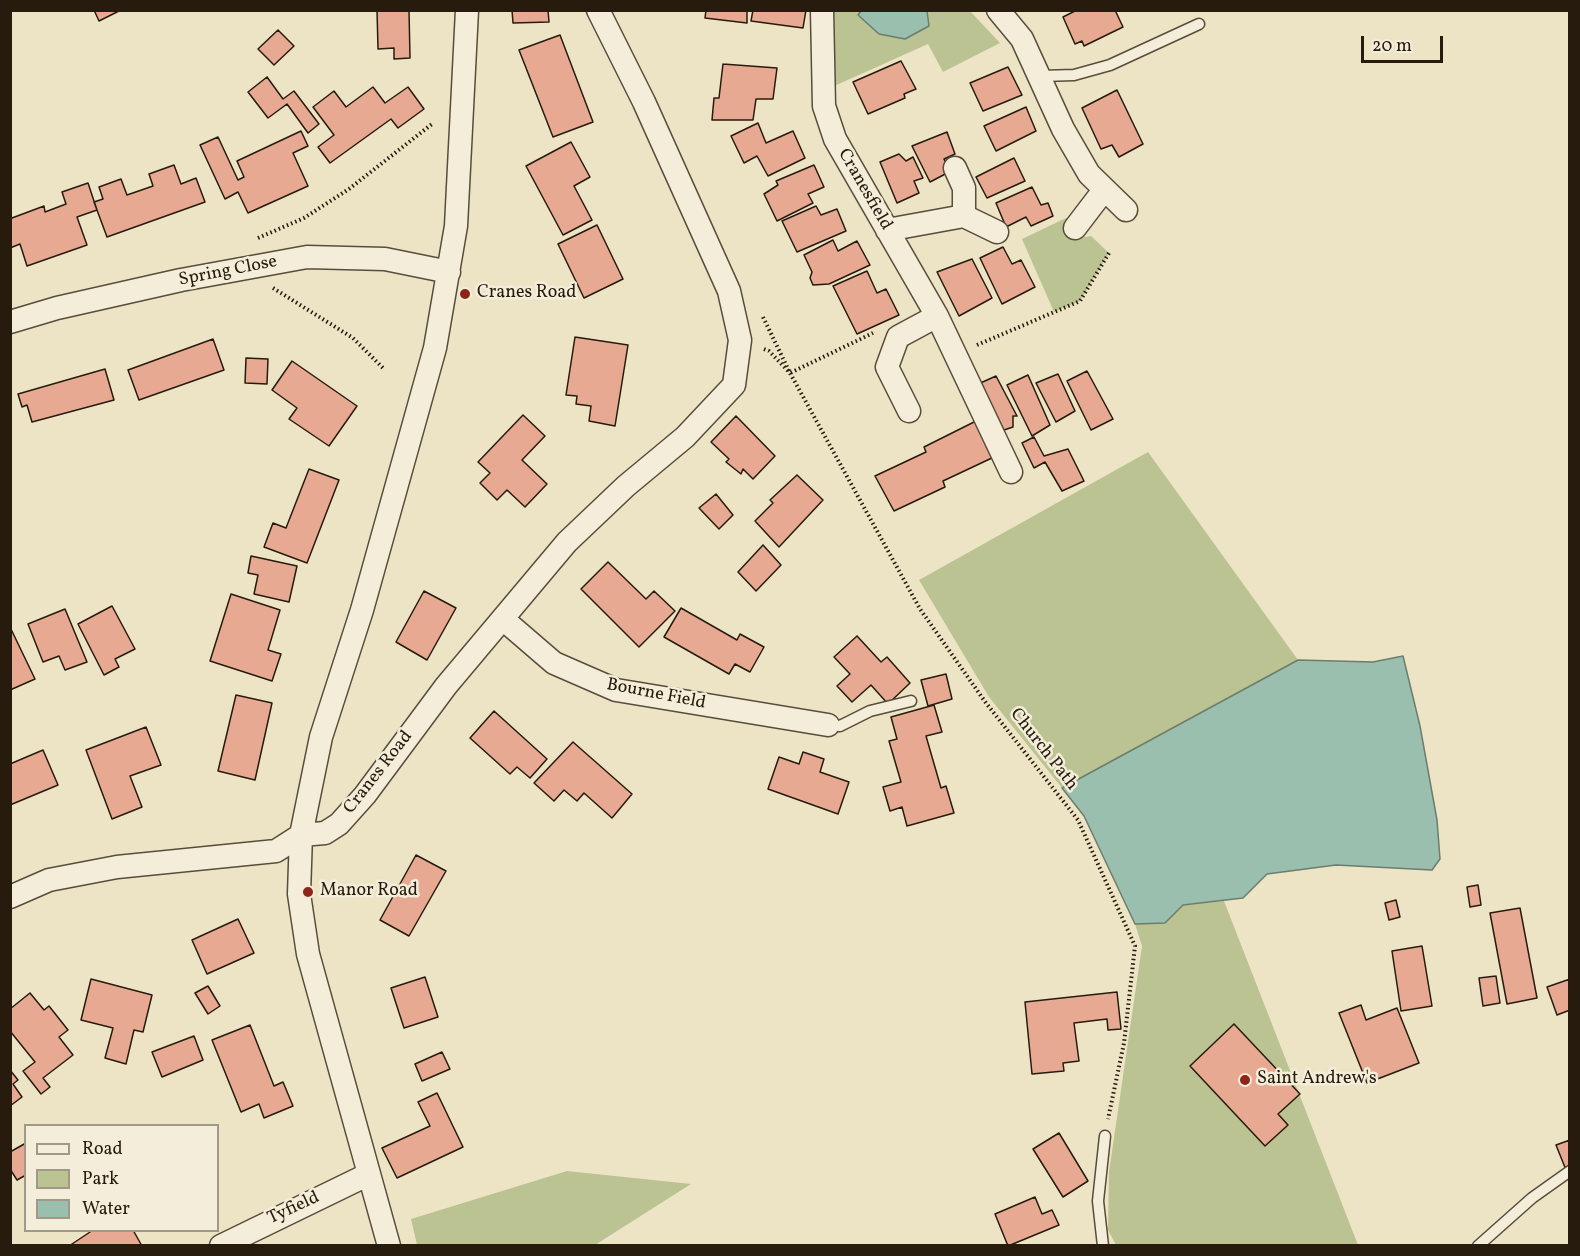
<!DOCTYPE html>
<html>
<head>
<meta charset="utf-8">
<style>
	body { margin:0 }
	#map { position:relative; width:1580px; height:1256px; overflow:hidden; background:#ede4c6; font-family:Vollkorn,serif }
	canvas { display:block }
	.frame { position:absolute; inset:0; border:12px solid #261b0c; pointer-events:none }
	.legend { position:absolute; left:24px; top:1124px; width:195px; height:108px; box-sizing:border-box; background:#f3edda; border:2px solid #a19988; margin:0; padding:8px 10px; list-style:none; font-size:18px; color:#261b0c }
	.legend li { display:flex; align-items:center; gap:12px; height:30px }
	.legend b { width:30px; border:2px solid #a19988 }
	.scale { position:absolute; left:1361px; top:36px; width:82px; height:27px; box-sizing:border-box; border:3px solid #261b0c; border-top:0; padding-left:8px; font-size:18px; line-height:21px; white-space:nowrap; color:#261b0c; -webkit-text-stroke:4px #f3edda; paint-order:stroke }
</style>
</head>
<body>
<div id="map">
<canvas width="1580" height="1256"></canvas>
<div class="frame"></div>
<ul class="legend">
<li><b style="height:8px;background:#f3edda"></b>Road</li>
<li><b style="height:16px;background:#bbc393"></b>Park</li>
<li><b style="height:16px;background:#9abfae"></b>Water</li>
</ul>
<div class="scale">20 m</div>
</div>
<script>
const ctx = document.querySelector('canvas').getContext('2d');
ctx.lineJoin = 'round';
function fillPath(path, color) { ctx.fillStyle = color; ctx.fill(path, 'evenodd'); }
const shape = rows => new Path2D(rows.map(r => 'M' + r).join(''));
function trace(path, color, width, dash) { ctx.strokeStyle = color; ctx.lineWidth = width; ctx.lineCap = dash ? 'butt' : 'round'; ctx.setLineDash(dash || []); ctx.stroke(path); }
function label(font, color, halo, rows, align = 'center') {
  ctx.font = font + ' Vollkorn,serif'; ctx.lineWidth = 5; ctx.setLineDash([]); ctx.textBaseline = 'middle'; ctx.strokeStyle = halo; ctx.fillStyle = color; for (const [text, x, y, turn = 0] of rows) {
    ctx.save(); ctx.translate(x, y); ctx.rotate((+turn || 0) * Math.PI / 180); ctx.textAlign = isNaN(turn) ? turn : align; if (halo) ctx.strokeText(text, 0, 0); ctx.fillText(text, 0, 0); ctx.restore();
  }
}
const green = shape([
	[829,11,970,11,1000,43,943,72,928,44,832,87],
	[1066,218,1085,237,1091,236,1109,253,1080,301,1054,312,1022,239],
	[1148,452,1298,660,1062,788,989,697,919,580],
	[1224,901,1358,1245,1116,1245,1108,1230,1109,1172,1142,946,1135,924,1165,923,1183,905],
	[567,1171,691,1184,595,1245,417,1245,411,1219]
]);
const water = shape([
	[861,11,927,11,929,26,905,39,879,34,858,15,861,11],
	[1403,656,1420,726,1437,820,1440,859,1432,870,1336,865,1267,874,1243,898,1183,905,1165,923,1135,924,1084,816,1062,788,1298,660,1373,662,1403,656]
]);
const building = shape([
	[94,10,121,10,99,21,94,10],
	[377,10,409,10,410,58,394,59,394,48,378,49,377,10],
	[512,10,548,10,549,22,513,23,512,10],
	[706,10,747,10,747,23,705,18,706,10],
	[753,10,806,10,803,28,751,21,753,10],
	[1077,10,1115,10,1123,27,1084,46,1082,41,1075,44,1063,17,1077,10],
	[278,30,294,46,274,65,258,49,278,30],
	[560,35,593,122,553,137,519,50,560,35],
	[901,61,916,89,904,94,905,98,868,114,853,82,901,61],
	[723,64,777,68,773,99,756,99,753,120,712,120,714,98,719,98,723,64],
	[1008,67,1022,95,983,111,970,83,1008,67],
	[267,77,283,99,294,91,319,124,308,133,287,104,268,118,248,92,267,77],
	[373,87,385,103,408,87,424,109,398,128,391,119,330,163,318,147,334,135,313,107,334,91,346,107,373,87],
	[1117,90,1143,144,1119,157,1112,145,1101,149,1082,108,1117,90],
	[1026,107,1036,131,996,151,984,126,1026,107],
	[758,123,766,143,793,131,805,158,768,176,757,156,744,163,731,136,758,123],
	[301,131,308,146,293,153,308,186,248,213,238,192,225,199,200,145,218,137,238,180,244,177,237,161,301,131],
	[947,132,955,154,944,159,951,171,930,182,912,146,947,132],
	[571,142,590,177,574,186,592,220,563,235,526,166,571,142],
	[899,154,906,161,913,157,923,178,914,181,919,193,897,203,880,162,899,154],
	[1014,158,1025,181,987,198,976,177,1014,158],
	[174,165,181,184,196,178,205,202,107,237,94,202,103,199,99,187,121,179,127,195,153,186,149,174,174,165],
	[814,165,824,187,808,194,813,203,777,221,764,194,778,185,776,181,814,165],
	[88,183,97,210,77,217,87,245,27,266,20,244,10,248,10,215,12,218,44,206,45,212,66,204,62,192,88,183],
	[1032,187,1041,205,1048,203,1053,216,1031,226,1026,217,1006,227,996,203,1032,187],
	[816,206,821,215,837,209,846,231,797,252,782,221,816,206],
	[597,225,623,279,584,298,558,244,597,225],
	[833,240,838,251,857,241,870,265,829,284,813,285,810,278,812,272,804,255,833,240],
	[1003,247,1012,264,1021,260,1035,287,1002,304,980,258,1003,247],
	[972,259,992,298,959,316,937,272,972,259],
	[867,271,877,293,886,289,899,315,857,334,833,286,867,271],
	[575,337,628,345,615,426,589,421,591,406,576,404,577,396,566,395,575,337],
	[213,339,224,370,139,400,128,370,213,339],
	[246,358,268,359,267,384,245,383,246,358],
	[292,361,357,406,329,446,289,419,297,408,272,390,292,361],
	[105,369,114,400,32,422,27,405,22,407,18,394,105,369],
	[1087,371,1113,419,1091,430,1067,381,1087,371],
	[1058,374,1075,411,1056,422,1036,383,1058,374],
	[1028,375,1050,425,1032,436,1007,385,1028,375],
	[996,376,1017,416,1013,416,1013,427,1004,430,1000,428,976,385,996,376],
	[523,415,545,436,522,460,547,484,525,507,507,490,497,500,480,483,490,473,478,462,523,415],
	[736,416,775,456,753,479,743,469,741,474,726,462,729,459,711,442,736,416],
	[976,421,994,457,943,481,945,487,894,511,875,476,926,452,924,447,976,421],
	[1034,437,1044,456,1068,449,1084,481,1062,491,1045,462,1034,468,1022,443,1034,437],
	[309,469,339,480,307,563,264,547,273,523,286,528,309,469],
	[797,475,823,500,779,547,755,521,773,503,770,500,797,475],
	[716,494,733,515,719,529,699,508,716,494],
	[763,545,781,565,756,591,738,572,763,545],
	[251,556,297,566,289,602,254,594,258,575,248,573,251,556],
	[608,562,646,599,654,591,675,611,639,647,581,589,608,562],
	[424,591,456,608,427,660,396,642,424,591],
	[231,594,280,610,268,650,281,654,272,681,210,661,231,594],
	[112,606,135,649,115,659,119,667,104,675,78,624,112,606],
	[681,608,737,640,740,634,764,647,750,672,735,664,729,674,664,637,681,608],
	[65,609,87,662,65,670,59,656,43,662,28,624,65,609],
	[10,627,35,679,10,690,10,627],
	[857,636,881,662,887,657,910,683,888,704,871,685,852,702,837,686,850,674,834,657,857,636],
	[946,674,952,699,928,706,921,680,946,674],
	[236,695,272,703,255,780,218,771,236,695],
	[934,705,942,732,926,736,941,788,946,786,954,813,907,826,902,807,890,811,883,787,901,782,889,741,897,739,891,717,934,705],
	[494,711,547,759,530,778,517,767,510,774,470,738,494,711],
	[146,727,161,765,130,776,142,807,112,819,86,750,146,727],
	[573,742,632,794,612,818,584,793,577,801,564,790,554,801,534,783,573,742],
	[43,750,58,785,10,805,10,764,43,750],
	[803,752,824,759,820,772,849,782,838,814,768,789,779,757,799,764,803,752],
	[416,855,446,871,409,936,380,920,416,855],
	[1478,885,1481,905,1470,907,1467,887,1478,885],
	[1396,900,1400,917,1389,920,1385,903,1396,900],
	[1520,908,1537,998,1507,1004,1490,913,1520,908],
	[238,919,254,953,207,974,192,940,238,919],
	[1422,946,1432,1006,1401,1011,1392,951,1422,946],
	[1496,976,1500,1003,1483,1006,1479,978,1496,976],
	[425,977,438,1017,404,1028,391,988,425,977],
	[91,979,152,995,143,1032,134,1030,126,1064,105,1058,113,1028,81,1020,91,979],
	[1570,979,1570,1010,1557,1015,1547,987,1570,979],
	[208,986,220,1006,208,1014,195,993,208,986],
	[1117,992,1121,1029,1108,1030,1107,1019,1074,1023,1079,1061,1063,1063,1064,1071,1032,1074,1025,1002,1117,992],
	[30,993,44,1010,49,1006,68,1030,59,1037,73,1055,43,1078,50,1087,41,1094,23,1071,35,1062,10,1031,10,1009,30,993],
	[1361,1005,1366,1020,1397,1008,1419,1063,1367,1083,1339,1013,1361,1005],
	[1234,1024,1300,1094,1278,1114,1288,1125,1265,1146,1190,1066,1234,1024],
	[250,1025,274,1086,283,1082,293,1106,264,1118,259,1104,241,1112,212,1040,250,1025],
	[194,1036,203,1060,162,1077,152,1052,194,1036],
	[442,1052,450,1069,422,1081,415,1064,442,1052],
	[10,1070,18,1080,13,1084,22,1097,10,1106,10,1070],
	[437,1093,463,1147,397,1178,382,1148,430,1126,418,1102,437,1093],
	[1059,1133,1088,1181,1063,1197,1033,1149,1059,1133],
	[1570,1140,1570,1169,1566,1170,1556,1145,1570,1140],
	[26,1143,26,1175,17,1180,10,1169,10,1152,26,1143],
	[1035,1197,1042,1214,1052,1210,1059,1225,1008,1246,995,1214,1035,1197],
	[93,1230,133,1230,142,1246,69,1246,93,1230]
]);
const path = shape([
	[258,238,304,218,349,189,432,124],
	[273,288,353,338,383,368],
	[763,317,790,373,873,333],
	[977,345,1080,301,1109,253],
	[764,349,769,351,790,373,920,609,986,703,1078,820,1135,946,1124,1043,1108,1119]
]);
const lane = shape([
	[1041,76,1074,75,1110,65,1199,24],
	[828,725,840,726,870,711,911,701],
	[1103,1246,1098,1201,1105,1136],
	[1478,1246,1532,1198,1570,1171]
]);
const street = shape([
	[822,10,824,106,835,139,937,316,1011,472],
	[998,10,1022,39,1063,129,1089,174,1126,210],
	[964,216,997,232],
	[1075,228,1104,190],
	[887,230,964,216,964,188,955,168],
	[10,322,57,308,181,280,307,257,385,259,449,272],
	[909,411,887,367,898,337,937,316],
	[504,620,554,663,616,690,828,725],
	[10,897,49,880,117,867,276,851,301,835,325,833,339,824,365,795,446,686,567,542,626,486,685,437,734,385,740,340,729,291,644,102,598,10],
	[221,1246,367,1175],
	[389,1246,308,954,299,894,301,835,321,737,362,610,435,348,456,226,467,10]
]);
const markers = [
	[465,294,6,"#8f2418"],
	[308,892,6,"#8f2418"],
	[1245,1080,6,"#8f2418"]
];
const streetNames = [
	["Cranesfield",864,190,60],
	["Spring Close",228,272,-11],
	["Bourne Field",656,695,11],
	["Church Path",1043,750,52],
	["Cranes Road",379,773,-52],
	["Tyfield",294,1209,-25]
];
const poiNames = [
	["Cranes Road",477,294],
	["Manor Road",320,892],
	["Saint Andrew's",1257,1080]
];
fillPath(green, '#bbc393');
fillPath(water, '#9abfae');
trace(water, '#6c7d6d', 1.5);
fillPath(building, '#e7a992');
trace(building, '#261b0c', 1.5);
trace(lane, '#584d3a', 13);
trace(street, '#584d3a', 25);
trace(path, '#261b0c', 4, [1.5, 3]);
trace(lane, '#f3edda', 10);
trace(street, '#f3edda', 22);
for (const [x, y, r, color] of markers) { const dot = new Path2D(); dot.arc(x, y, r, 0, 2 * Math.PI); ctx.fillStyle = color; ctx.fill(dot); trace(dot, '#f3edda', 2); }
label('18px', '#261b0c', '#f3edda', streetNames);
label('18px', '#261b0c', '#f3edda', poiNames, 'left');
</script>
</body>
</html>
